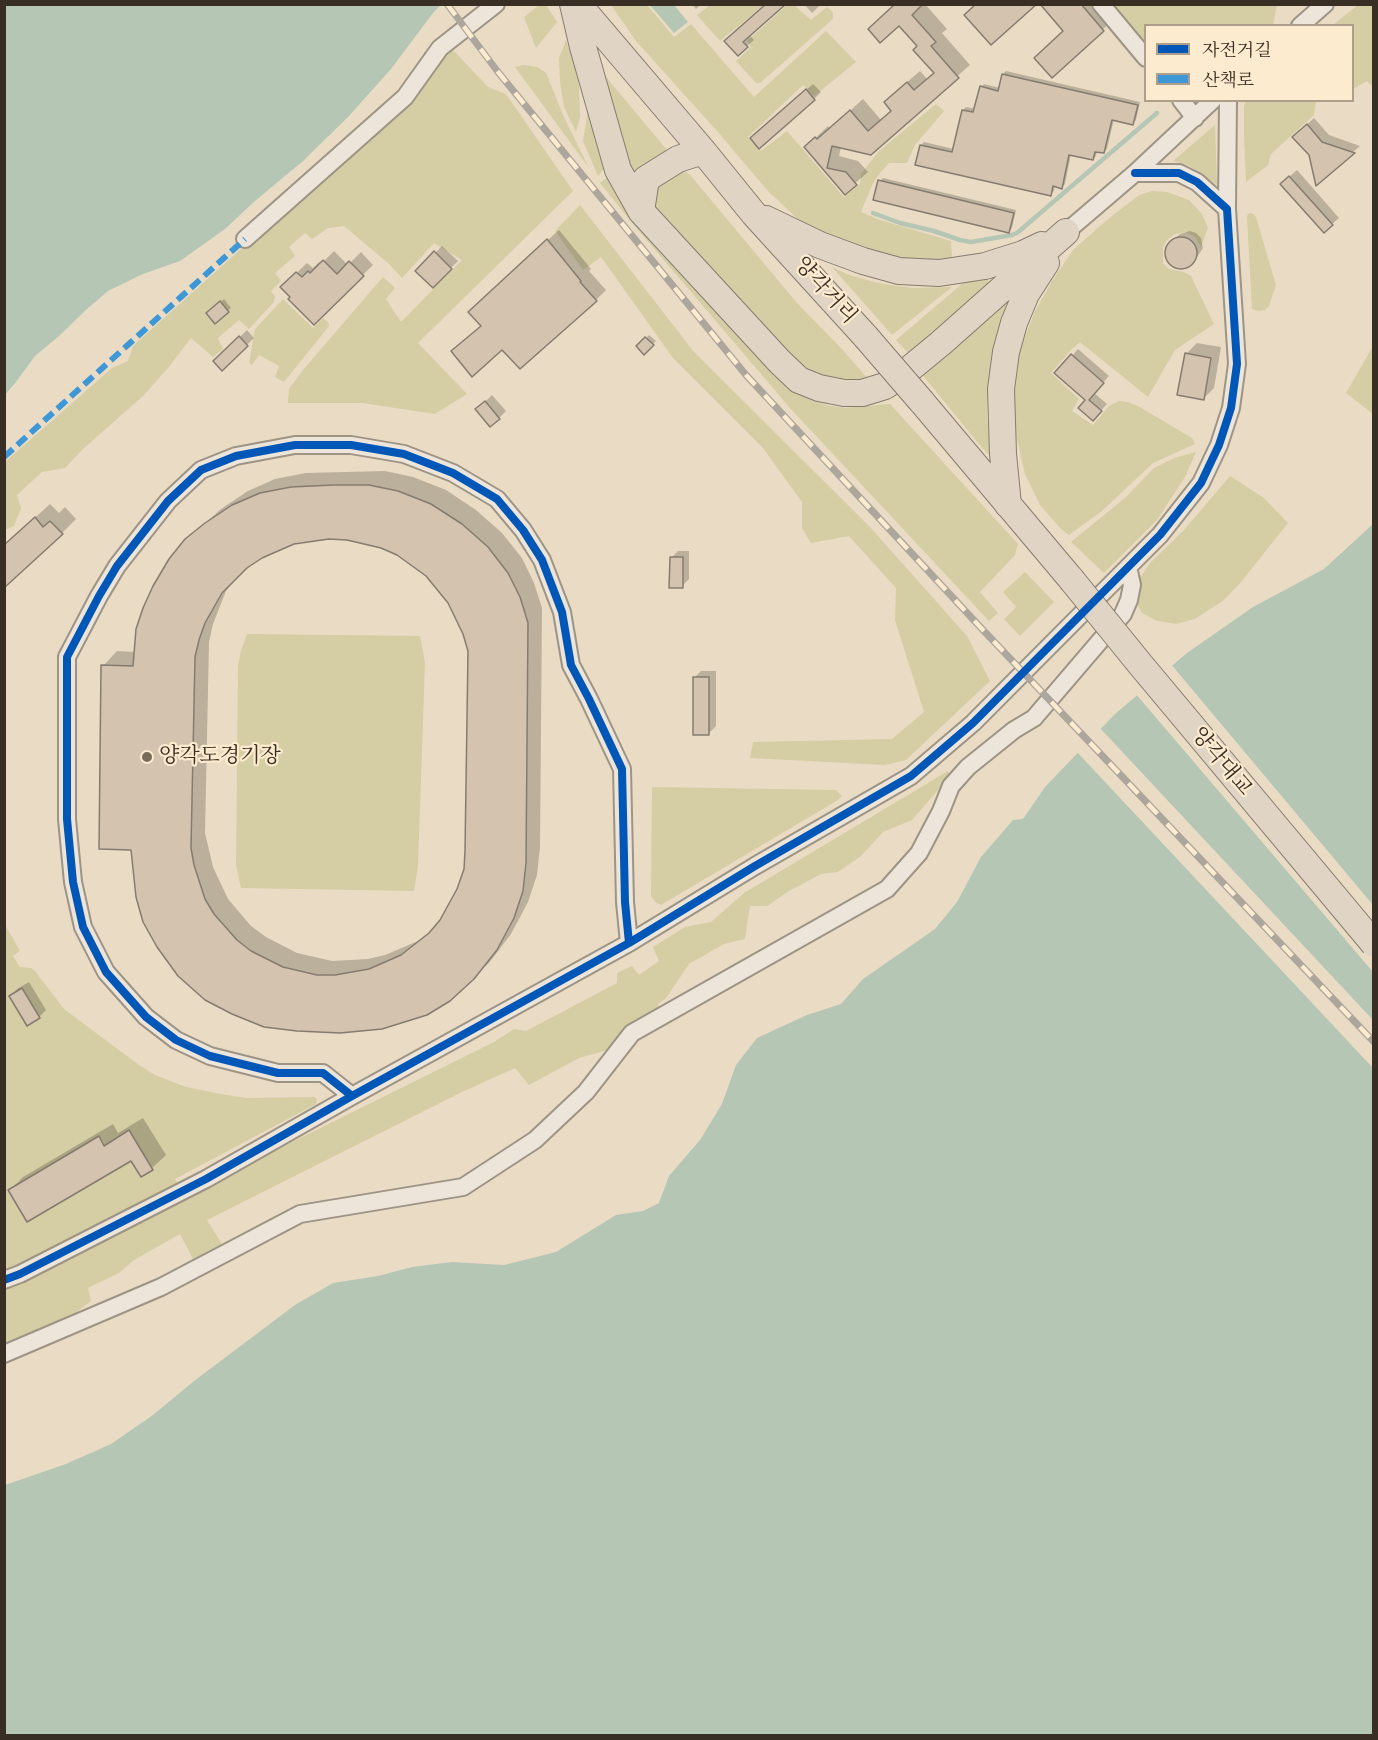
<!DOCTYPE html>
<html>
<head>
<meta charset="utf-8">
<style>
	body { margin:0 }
	#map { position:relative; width:1378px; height:1740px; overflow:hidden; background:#eadcc4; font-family:"Gentium Book Plus","Noto Serif KR",serif }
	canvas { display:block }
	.frame { position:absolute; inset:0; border:6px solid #392e23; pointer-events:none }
	.legend { position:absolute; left:1144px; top:24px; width:210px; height:78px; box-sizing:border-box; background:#fcebce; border:2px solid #ae9f8a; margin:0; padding:8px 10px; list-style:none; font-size:18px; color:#392e23 }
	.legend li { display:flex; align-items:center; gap:12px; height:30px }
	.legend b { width:30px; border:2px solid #ae9f8a }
</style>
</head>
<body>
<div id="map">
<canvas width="1378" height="1740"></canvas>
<div class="frame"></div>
<ul class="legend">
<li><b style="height:8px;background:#0057b8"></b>자전거길</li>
<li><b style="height:8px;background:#3e97d6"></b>산책로</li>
</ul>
</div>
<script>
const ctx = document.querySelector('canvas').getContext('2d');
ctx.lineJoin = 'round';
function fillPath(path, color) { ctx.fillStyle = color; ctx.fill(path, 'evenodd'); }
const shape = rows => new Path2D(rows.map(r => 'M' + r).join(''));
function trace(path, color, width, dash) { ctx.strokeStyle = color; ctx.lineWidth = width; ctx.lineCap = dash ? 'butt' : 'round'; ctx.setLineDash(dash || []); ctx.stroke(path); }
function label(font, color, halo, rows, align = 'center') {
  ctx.font = font + ' "Gentium Book Plus","Noto Serif KR",serif'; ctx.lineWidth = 4.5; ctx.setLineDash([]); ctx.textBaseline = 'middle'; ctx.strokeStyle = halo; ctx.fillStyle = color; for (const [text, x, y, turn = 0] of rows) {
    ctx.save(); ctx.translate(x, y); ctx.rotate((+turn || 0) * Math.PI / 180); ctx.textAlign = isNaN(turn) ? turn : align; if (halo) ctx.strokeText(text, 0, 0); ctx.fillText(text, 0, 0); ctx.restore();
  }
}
const green = shape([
	[788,4,794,5,811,20,827,7,833,12,833,19,760,83,756,83,736,61,751,47,747,41],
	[1359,4,1373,5,1373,87,1367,81,1353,89,1352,26,1333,25],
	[539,5,546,5,557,22,536,48,524,17],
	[611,5,647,5,674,37,691,24,754,97,826,31,856,62,814,96,803,85,748,137,761,151,787,131,844,197,860,184,861,174,879,151,936,104,944,111,915,145,907,163,889,163,880,173,873,183,861,212,880,220,951,241,952,260,926,261,887,256,833,239,802,223,768,191,717,131,636,41],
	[710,5,710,4,764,5,720,41,697,15],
	[1107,5,1277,5,1273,25,1146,26,1145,49],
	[566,40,574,64,579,86,580,117,576,132,564,107,560,82,559,58],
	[451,48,488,87,506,94,573,191,418,343,467,394,435,414,362,403,288,403,289,389,303,370,383,277,395,288,386,299,401,322,462,260,434,243,402,278,389,264,344,226,328,228,312,239,305,233,289,247,295,256,275,273,281,281,271,291,275,297,274,302,249,329,239,320,218,338,223,349,213,357,191,338,168,368,143,396,83,449,65,468,42,472,17,495,21,508,14,526,5,530,5,462,112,368,128,361,133,346,252,239],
	[524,65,537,67,546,73,564,117,589,168,515,67],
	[596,65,667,150,655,157,636,176,630,173],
	[1246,101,1316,101,1314,115,1271,154,1268,165,1246,182,1244,137,1244,106],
	[589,105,607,165,598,176,583,141],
	[1215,125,1217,185,1188,165,1173,161],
	[682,168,691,176,797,303,841,348,869,380,831,378,809,372,793,360,652,206,655,187],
	[612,174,744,341,790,390,811,400,830,406,845,408,890,404,1018,544,1015,555,980,592,998,613,989,621,790,408,633,224,600,183],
	[1152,191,1167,192,1189,200,1202,214,1208,228,1201,247,1195,237,1186,232,1175,234,1167,240,1163,247,1163,263,1169,269,1184,272,1191,276,1214,324,1175,350,1148,397,1080,342,1072,349,1051,373,1079,399,1072,411,1093,425,1109,406,1119,401,1128,402,1138,406,1192,438,1195,444,1153,463,1102,511,1069,535,1061,529,1040,505,1025,474,1016,435,1014,391,1020,349,1035,311,1052,281,1073,250,1108,219,1139,195],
	[580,205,694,352,870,527,967,636,990,681,906,760,885,765,750,758,753,742,892,739,924,712,895,620,896,588,849,536,811,543,802,528,802,502,763,448,673,358,601,257,583,270,555,231],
	[1252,213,1256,217,1276,285,1269,306,1265,310,1258,311,1252,309,1247,217,1248,214],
	[832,267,849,275,878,283,912,288,952,287,892,335],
	[987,278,990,286,912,357,896,340,963,283],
	[283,299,313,328,323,318,329,323,329,326,284,382,275,377,279,366,259,355,252,365,249,363,255,329],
	[1004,303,1007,305,992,353,988,389,987,417,991,457,983,449,920,372],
	[1373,346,1374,414,1373,414,1346,393],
	[1196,452,1185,477,1157,520,1104,573,1071,542,1126,497,1154,468,1174,458],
	[1230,476,1264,498,1288,523,1241,582,1224,600,1195,619,1176,624,1157,621,1142,613,1134,599,1137,582,1150,563,1184,530],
	[1025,572,1054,602,1020,636,1004,619,1016,607,1003,592],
	[247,634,420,636,425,662,418,866,414,891,241,888,236,865,238,666,241,651],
	[948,771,950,776,912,820,883,832,861,856,838,872,821,874,789,891,767,906,750,906,745,939,724,944,689,964,666,998,658,1004,660,1012,604,1051,579,1058,529,1085,515,1068,462,1092,207,1220,222,1244,193,1259,180,1234,134,1260,119,1273,88,1288,91,1301,62,1323,5,1350,4,923,20,951,13,956,20,967,31,968,35,971,64,1009,139,1065,155,1075,186,1087,226,1095,247,1098,315,1097,317,1100,316,1104,175,1179,187,1198,282,1147,494,1042,514,1029,526,1031,617,983,617,973,632,966,639,975,659,961,653,947,685,927,711,922,744,893],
	[652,787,836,790,842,796,838,800,661,905,655,902,651,896]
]);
const water = shape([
	[5,5,441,5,433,13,391,69,349,116,303,161,255,201,225,229,180,261,143,274,108,291,87,309,59,336,35,356,16,382,5,395],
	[650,5,674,5,688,22,674,33],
	[1373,524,1373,1735,5,1736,5,1485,66,1464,111,1444,153,1415,194,1381,295,1305,333,1283,378,1276,412,1267,452,1262,504,1265,556,1252,616,1215,643,1211,659,1203,669,1176,700,1140,722,1104,736,1065,757,1038,807,1015,841,1004,863,979,935,929,957,902,981,857,1013,820,1023,819,1045,787,1115,714,1187,653,1253,607,1324,569]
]);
const pier = shape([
	[1170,663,1373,905,1373,972,1135,693],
	[1099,727,1373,1020,1373,1068,1076,751]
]);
const shadow = shape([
	[692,4,701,4,696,9],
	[804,4,821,4,812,13],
	[896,4,925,4,947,29,942,33,970,65,870,153,841,147,839,156,858,161,868,172,845,192,806,147,828,126,830,129,863,99,881,120,893,110,898,90,920,71,927,79,935,72,919,46],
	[1052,4,1098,4,1112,21,1052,75,1065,31],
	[749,34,754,40,747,46,726,41],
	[1006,71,1140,102,1136,120,1133,123,1114,119,1107,149,1104,152,1097,150,1096,156,1093,159,1071,154,1065,184,1062,187,1055,185,1054,191,1050,194,921,145,924,142,954,149,963,110,966,107,976,109,981,87,984,84,1000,88,1003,74],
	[813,84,821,92,814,99,759,131],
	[1314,118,1329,135,1360,146,1317,183,1310,154,1301,130],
	[1297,170,1339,218,1332,224,1289,177],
	[883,178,1016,210,1012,228,1009,231,880,181],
	[559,230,591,269,589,271,606,290,596,300,502,348,453,351,482,325,480,301],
	[1190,231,1196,233,1201,238,1203,248,1197,257,1190,264,1183,267,1177,267,1168,260,1167,250,1172,241,1180,234],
	[442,246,458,261,433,286,418,271],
	[334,251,348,265,361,252,373,265,314,323,282,287,307,263,313,268,319,262,321,264],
	[224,299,231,308,215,321,208,313],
	[247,330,254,338,222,369,215,361],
	[649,335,656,341,644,353,638,346],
	[1197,343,1221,347,1214,388,1204,398,1186,354],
	[1078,349,1109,376,1094,393,1107,404,1093,419,1087,400,1057,373],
	[492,395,506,411,499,418,484,403],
	[385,471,413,477,446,490,476,510,502,533,522,558,534,583,542,608,540,847,537,875,528,902,511,934,489,963,449,1000,158,946,132,849,103,666,117,651,136,652,187,540,221,509,248,491,275,479,306,473],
	[329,537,347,538,381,546,398,554,427,575,450,602,465,634,469,651,465,869,459,889,442,920,431,931,418,941,385,955,368,959,332,961,297,953,266,937,251,926,228,899,213,867,205,833,209,642,213,624,226,591,244,569,261,557,294,543],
	[50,504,59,513,65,507,76,519,62,533,4,546],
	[678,551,689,551,689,579,682,586,671,558],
	[701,671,716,671,716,726,709,733,694,678],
	[29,982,46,1010,39,1017,11,996,17,989],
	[143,1118,166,1155,152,1168,142,1175,131,1159,10,1190,23,1177,113,1124,118,1133]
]);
const stream = shape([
	[873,213,900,223,934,231,960,240,971,242,1012,235,1017,233,1157,113]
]);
const building = shape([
	[766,4,786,4,743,42,748,47,738,56,724,41,766,4],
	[895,4,923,4,912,15,936,42,931,46,959,78,871,155,832,146,827,168,846,172,857,185,845,195,804,147,815,137,817,139,850,110,868,131,891,111,884,102,907,82,914,90,934,73,913,50,917,46,899,26,880,43,868,29,895,4],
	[976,4,1037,4,991,45,964,15,976,4],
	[1040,4,1081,4,1104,31,1052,78,1034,58,1063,31,1040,4],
	[1002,74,1138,105,1133,125,1112,120,1104,153,1095,152,1093,160,1069,155,1062,189,1053,186,1051,196,915,165,920,145,952,152,962,110,973,112,980,86,998,91,1002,74],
	[806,89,815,100,759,149,750,138,806,89],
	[1307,124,1322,142,1355,153,1316,186,1309,155,1292,137,1307,124],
	[1289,176,1333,225,1324,233,1280,184,1289,176],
	[878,180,1014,213,1009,233,873,200,878,180],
	'1165 253a16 16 0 1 1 32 0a16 16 0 1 1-32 0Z',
	[547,239,581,281,580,282,597,301,520,369,502,350,472,377,451,351,481,326,468,312,547,239],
	[434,251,452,269,433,288,415,271,434,251],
	[323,260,337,274,349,261,364,276,314,325,288,299,290,297,280,287,296,272,302,277,308,271,310,273,323,260],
	[220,301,229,312,215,324,206,313,220,301],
	[239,336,248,346,222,371,213,361,239,336],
	[645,337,654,345,644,355,636,346,645,337],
	[1185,353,1211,358,1204,400,1177,395,1185,353],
	[1071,354,1104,383,1089,400,1102,411,1093,421,1078,408,1085,400,1054,373,1071,354],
	[485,401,500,419,490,427,475,409,485,401],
	[333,485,369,485,398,491,431,504,462,524,488,547,508,573,520,597,528,623,526,863,523,891,514,918,497,950,474,979,450,1001,427,1015,382,1029,340,1033,297,1031,264,1027,232,1014,205,1000,178,976,157,947,143,922,136,897,131,850,99,849,101,665,133,666,136,629,143,608,153,586,169,559,185,539,205,523,232,505,260,493,291,487,333,485],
	[329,539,347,540,381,548,397,555,426,576,448,603,463,634,468,651,465,851,464,869,457,889,440,920,429,933,401,955,369,969,335,975,317,975,283,967,251,951,237,940,214,914,205,899,194,865,191,848,195,657,199,640,205,623,222,593,247,568,262,558,294,544,329,539],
	[35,517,43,527,50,521,63,534,4,588,4,545,35,517],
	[670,557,683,557,683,588,669,588,670,557],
	[693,677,709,677,709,735,693,735,693,677],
	[22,988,40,1018,27,1026,9,996,22,988],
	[129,1130,153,1170,141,1177,131,1161,27,1222,8,1190,99,1136,104,1146,129,1130]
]);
const minor = shape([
	[1101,4,1146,58],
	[1300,26,1325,4],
	[1181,100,1195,118],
	[1227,209,1228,100],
	[1066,232,1135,173,1213,100],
	[245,239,405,97,440,48,496,4],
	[352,1096,323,1073,278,1073,210,1056,176,1040,146,1017,106,972,83,927,73,882,67,819,67,657,99,596,117,566,168,501,201,470,236,456,295,445,351,445,404,454,453,473,497,499,523,530,542,560,562,612,571,665,589,699,622,769,625,902,629,943],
	[4,1280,20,1274,206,1179,352,1096,629,943,755,866,911,776,973,723,1160,535,1201,483,1219,445,1231,408,1237,364,1227,209,1197,182,1179,173,1135,173],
	[4,1354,161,1287,300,1214,463,1187,535,1140,586,1092,632,1033,887,889,919,853,941,811,951,786,968,767,1014,730,1034,718,1123,614,1129,600,1132,585,1128,567]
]);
const primary = shape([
	[573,4,583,47,618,170,641,211,780,362,799,380,819,388,844,393,862,393,885,386,907,371,941,343,1066,232],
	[578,4,703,151,754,214,866,337],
	[641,211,646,179,678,159,703,151],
	[766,219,820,245,863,261,899,271,939,273,985,266,1023,254,1042,245],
	[922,402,1071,579],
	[1008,505,1003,454,1001,389,1006,352,1014,323,1026,294,1046,263]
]);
const rail = shape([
	[447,4,498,72,746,375,983,630,1374,1042]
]);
const primaryBridge = shape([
	[866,337,922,402],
	[1071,579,1140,664,1374,944]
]);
const quiet = shape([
	[4,457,245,239]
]);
const cycleway = shape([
	[352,1096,323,1073,278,1073,210,1056,176,1040,146,1017,106,972,83,927,73,882,67,819,67,657,99,596,117,566,168,501,201,470,236,456,295,445,351,445,404,454,453,473,497,499,523,530,542,560,562,612,571,665,589,699,622,769,625,902,629,943],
	[4,1280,20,1274,206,1179,352,1096,629,943,755,866,911,776,973,723,1160,535,1201,483,1219,445,1231,408,1237,364,1227,209,1197,182,1179,173,1135,173]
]);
const markers = [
	[147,757,6,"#776b5b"]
];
const streetNames = [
	["양각거리",825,291,48],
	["양각대교",1221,762,50]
];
const poiNames = [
	["양각도경기장",159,757]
];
fillPath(green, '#d5cda4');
fillPath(water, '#b5c6b4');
fillPath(pier, '#eadcc4');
fillPath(shadow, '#0003');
trace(stream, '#b5c6b4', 4.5);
fillPath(building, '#d3c3af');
trace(building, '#857c6f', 1.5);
trace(minor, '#9d9485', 20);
trace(primary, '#857c6f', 28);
trace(minor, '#ede5d9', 16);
trace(primary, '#e0d5c4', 26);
trace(rail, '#ada69d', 7);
trace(rail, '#fcebce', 4.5, [14]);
trace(primaryBridge, '#857c6f', 28, []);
trace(primaryBridge, '#e0d5c4', 26);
trace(quiet, '#3e97d6', 6, [12, 6]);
trace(cycleway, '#0057b8', 8);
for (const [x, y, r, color] of markers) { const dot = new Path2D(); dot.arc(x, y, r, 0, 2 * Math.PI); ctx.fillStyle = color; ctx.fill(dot); trace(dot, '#fcebce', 2); }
label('21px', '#392e23', '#fcebce', streetNames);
label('21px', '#392e23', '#fcebce', poiNames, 'left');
</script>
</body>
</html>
